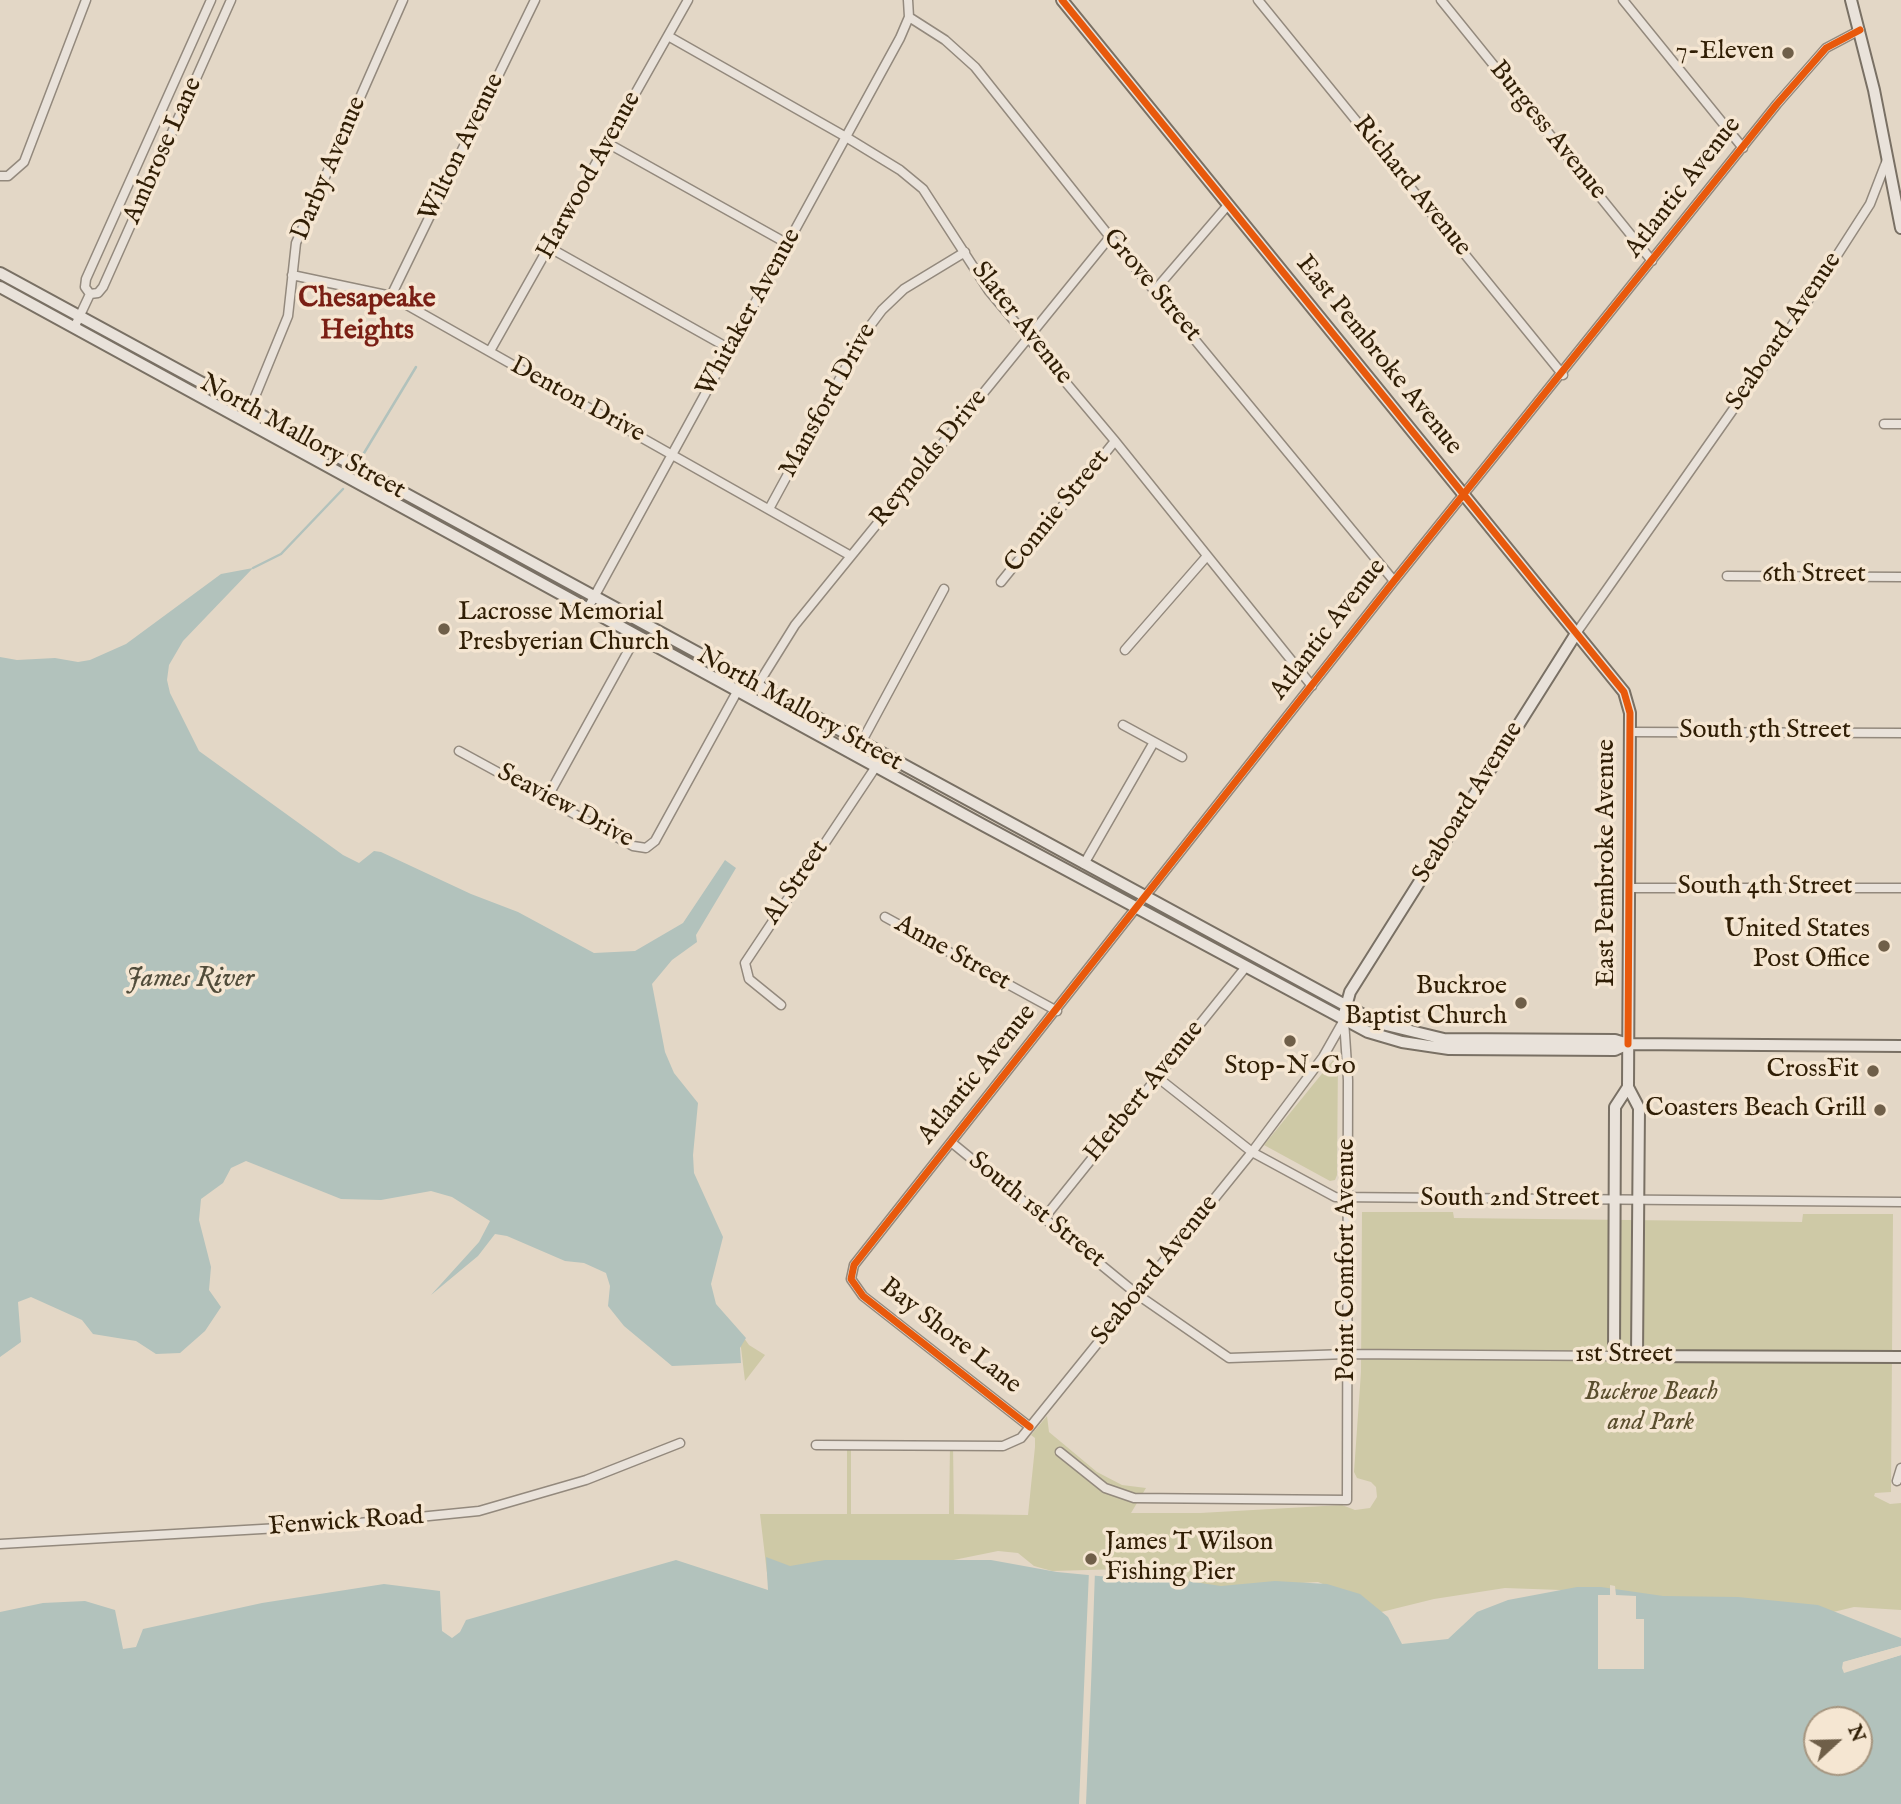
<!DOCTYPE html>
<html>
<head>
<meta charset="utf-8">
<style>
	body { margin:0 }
	#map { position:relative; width:1901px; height:1804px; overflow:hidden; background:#e3d7c6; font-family:"IM FELL English",serif }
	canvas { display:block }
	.north { position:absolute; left:1803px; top:1706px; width:70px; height:70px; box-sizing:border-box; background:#f5e6d2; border:2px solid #a69680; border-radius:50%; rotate:68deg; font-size:19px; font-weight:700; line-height:28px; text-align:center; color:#301e05 }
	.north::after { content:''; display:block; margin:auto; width:24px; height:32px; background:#6f5f49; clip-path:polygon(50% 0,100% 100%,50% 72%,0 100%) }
</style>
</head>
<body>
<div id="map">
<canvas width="1901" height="1804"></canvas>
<div class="north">N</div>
</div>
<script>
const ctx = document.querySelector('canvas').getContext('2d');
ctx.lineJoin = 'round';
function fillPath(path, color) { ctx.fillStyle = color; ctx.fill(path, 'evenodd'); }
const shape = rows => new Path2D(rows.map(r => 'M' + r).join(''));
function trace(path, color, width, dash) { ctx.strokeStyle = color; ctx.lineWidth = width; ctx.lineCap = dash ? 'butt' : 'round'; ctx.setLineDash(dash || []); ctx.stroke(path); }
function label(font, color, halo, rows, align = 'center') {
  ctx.font = font + ' "IM FELL English",serif'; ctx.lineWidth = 7; ctx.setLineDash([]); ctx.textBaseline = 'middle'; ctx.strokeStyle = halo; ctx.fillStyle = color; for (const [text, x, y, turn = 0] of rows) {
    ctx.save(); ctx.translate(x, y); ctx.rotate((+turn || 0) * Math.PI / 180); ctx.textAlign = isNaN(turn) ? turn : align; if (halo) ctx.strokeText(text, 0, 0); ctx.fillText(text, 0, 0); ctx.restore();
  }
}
const green = shape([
	[1338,1054,1337,1175,1335,1180,1330,1181,1264,1145],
	[1362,1212,1453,1212,1454,1218,1802,1222,1803,1214,1893,1214,1891,1492,1875,1493,1874,1496,1890,1504,1901,1503,1901,1610,1854,1607,1796,1621,1589,1591,1505,1588,1434,1599,1361,1617,1332,1588,1318,1582,1181,1590,1178,1576,1159,1568,1052,1571,1034,1566,1018,1553,998,1551,919,1567,769,1590,760,1514,847,1514,847,1445,851,1445,851,1514,949,1514,950,1445,953,1445,954,1514,1028,1515,1035,1447,1035,1438,1031,1435,1047,1416,1049,1432,1097,1472,1122,1485,1146,1488,1131,1513,1200,1513,1342,1505,1355,1510,1370,1508,1377,1497,1376,1487,1371,1482,1357,1478,1354,1472,1361,1372],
	[739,1331,749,1345,765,1355,745,1381]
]);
const water = shape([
	[253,568,183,641,169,665,167,680,170,693,199,751,343,855,359,863,374,851,381,852,471,894,518,912,594,953,635,951,683,923,725,860,736,868,696,935,697,942,672,960,652,984,665,1052,674,1073,698,1103,693,1155,694,1173,723,1237,711,1284,716,1304,746,1338,740,1348,741,1363,672,1366,624,1326,608,1306,610,1286,606,1273,584,1263,565,1261,507,1236,495,1234,478,1256,431,1295,479,1242,490,1221,452,1197,431,1191,381,1200,341,1199,246,1161,231,1168,223,1183,201,1199,199,1220,211,1267,209,1290,221,1307,205,1331,180,1353,156,1354,136,1341,93,1334,82,1320,31,1297,18,1302,21,1342,0,1357,0,657,17,660,55,658,78,662,90,660,126,644,221,574],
	[766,1557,790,1566,825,1560,991,1560,1057,1572,1109,1577,1120,1571,1221,1586,1275,1581,1327,1584,1360,1594,1388,1617,1402,1644,1448,1639,1477,1612,1508,1600,1577,1587,1601,1587,1663,1596,1738,1597,1818,1605,1901,1638,1901,1646,1844,1662,1844,1672,1901,1655,1901,1804,0,1804,0,1612,43,1603,85,1601,115,1610,123,1649,136,1647,143,1629,262,1603,384,1584,440,1591,442,1631,452,1638,460,1632,466,1620,676,1560,768,1590],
	[1817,1720,1859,1720,1859,1762,1817,1762]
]);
const pier = shape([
	[1089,1571,1095,1571,1091,1685,1086,1804,1079,1804],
	[1610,1585,1615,1586,1616,1595,1636,1596,1636,1619,1644,1619,1644,1669,1598,1669,1598,1595,1610,1595],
	[1901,1646,1901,1650,1861,1660,1846,1668,1901,1651,1901,1655,1844,1673,1842,1668,1843,1662]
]);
const stream = shape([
	[361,458,416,367],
	[253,568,281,554,343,489]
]);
const street = shape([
	[908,0,909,17,945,40,975,67,1110,237,1394,581],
	[1258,0,1563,375],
	[1441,0,1652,261],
	[1623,0,1743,148],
	[668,36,846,137,900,170,923,189,989,291,1115,441,1312,686],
	[609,144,788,244],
	[0,176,8,176,24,162,86,0],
	[550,248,730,349],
	[292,275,391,296,851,556],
	[1155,290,1228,205],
	[90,294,98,293,103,287,231,0],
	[90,294,85,287,86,279,211,0],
	[391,296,535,0],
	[74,328,90,294],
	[490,351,688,0],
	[245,421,288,316,296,243,403,0],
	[1884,424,1901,424],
	[769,509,864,334,882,310,904,289,965,252],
	[1727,576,1901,577],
	[1001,582,1115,441],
	[588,608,900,38,909,17],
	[1577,632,1791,327,1870,204,1887,160],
	[1125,650,1207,556],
	[757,686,795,625,1110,237],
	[1123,725,1182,757],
	[1629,732,1901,733],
	[861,743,944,589],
	[459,751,633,846,646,848,655,841,744,679],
	[547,798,637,635],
	[1084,864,1154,742],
	[1629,888,1901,888],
	[885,917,1057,1011],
	[781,1005,749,979,745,963,883,756],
	[1157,1077,1252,1152,1335,1197,1901,1202],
	[951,1142,1138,1295,1229,1358,1347,1354,1614,1356],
	[1045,1217,1245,968],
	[1030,1427,863,1296,851,1279,854,1265,1394,581,1777,104,1826,48,1860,30],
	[816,1445,1003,1446,1021,1438,1252,1152,1323,1057,1344,1020],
	[1060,1452,1105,1488,1134,1498,1347,1500,1348,1080,1344,1020],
	[1897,1481,1901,1468],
	[0,1544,349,1524,479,1511,586,1480,680,1443]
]);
const secondary = shape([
	[1062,0,1624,692,1630,713,1628,1087,1639,1108,1637,1356],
	[1851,0,1874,90,1901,228],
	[0,273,1378,1023,1444,1039,1615,1040,1628,1044,1901,1046],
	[0,287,981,824,1368,1032,1402,1042,1449,1049,1615,1050,1628,1044],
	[1344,1014,1350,992,1577,632],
	[1628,1087,1615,1107,1614,1356,1901,1357]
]);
const cycleway = shape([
	[1062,0,1624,692,1630,713,1628,1044],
	[1030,1427,863,1296,851,1279,854,1265,1394,581,1777,104,1826,48,1860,30]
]);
const markers = [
	[1788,53,7,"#6f5f49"],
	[444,629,7,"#6f5f49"],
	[1884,946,7,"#6f5f49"],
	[1521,1003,7,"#6f5f49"],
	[1290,1041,7,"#6f5f49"],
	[1873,1071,7,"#6f5f49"],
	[1880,1110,7,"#6f5f49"],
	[1091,1559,7,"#6f5f49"]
];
const poiNames = [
	["7-Eleven",1774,53],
	["Lacrosse Memorial",458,614,"left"],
	["Presbyerian Church",458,644,"left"],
	["United States",1870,931],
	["Post Office",1870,961],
	["Buckroe",1507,988],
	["Baptist Church",1507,1018],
	["Stop-N-Go",1290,1068,"center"],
	["CrossFit",1859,1071],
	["Coasters Beach Grill",1866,1110],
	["James T Wilson",1105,1544,"left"],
	["Fishing Pier",1105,1574,"left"]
];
const streetNames = [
	["Burgess Avenue",1547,131,51],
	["Wilton Avenue",463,148,-64],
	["Ambrose Lane",164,151,-66],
	["Darby Avenue",330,169,-67],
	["Harwood Avenue",590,176,-61],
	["Richard Avenue",1411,187,51],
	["Atlantic Avenue",1684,188,-52],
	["Grove Street",1151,286,50],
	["Whitaker Avenue",750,313,-61],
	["Slater Avenue",1021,324,52],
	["Seaboard Avenue",1785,332,-56],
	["East Pembroke Avenue",1378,356,51],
	["Denton Drive",577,401,29],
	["Mansford Drive",829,401,-61],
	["North Mallory Street",302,438,29],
	["Reynolds Drive",930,459,-51],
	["Connie Street",1058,512,-51],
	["6th Street",1814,576],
	["Atlantic Avenue",1329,630,-52],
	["North Mallory Street",799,710,29],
	["South 5th Street",1765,732],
	["Seaboard Avenue",1469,803,-58],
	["Seaview Drive",565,807,28],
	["East Pembroke Avenue",1608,863,-90],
	["Al Street",797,883,-56],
	["South 4th Street",1765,888],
	["Anne Street",952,954,29],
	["Atlantic Avenue",978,1075,-51],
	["Herbert Avenue",1145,1092,-51],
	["South 2nd Street",1510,1200],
	["South 1st Street",1036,1211,39],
	["Point Comfort Avenue",1348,1260,-90],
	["Seaboard Avenue",1156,1271,-51],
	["Bay Shore Lane",950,1337,38],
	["1st Street",1624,1356],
	["Fenwick Road",346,1523,-4]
];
const parkNames = [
	["Buckroe Beach",1651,1394],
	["and Park",1651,1424]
];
const neighbourhoodNames = [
	["Chesapeake",367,300],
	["Heights",367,332]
];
const waterNames = [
	["James River",190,980]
];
fillPath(green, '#cec9a6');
fillPath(water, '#b2c2bc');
fillPath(pier, '#e3d7c6');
trace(stream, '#b2c2bc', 2.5);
trace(street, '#93897d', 11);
trace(secondary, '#797064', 14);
trace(street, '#e9e2da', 8);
trace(secondary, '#e9e2da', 10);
trace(cycleway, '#e8590c', 7);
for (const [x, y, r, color] of markers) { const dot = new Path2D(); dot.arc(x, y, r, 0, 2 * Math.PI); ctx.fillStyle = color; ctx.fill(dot); trace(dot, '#f5e6d2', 2.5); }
label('26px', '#301e05', '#f5e6d2', poiNames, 'right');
label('26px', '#301e05', '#f5e6d2', streetNames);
label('italic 26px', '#5a4e2e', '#f5e6d2', parkNames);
label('bold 28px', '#7a1f14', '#f5e6d2', neighbourhoodNames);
label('italic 28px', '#514c3a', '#f5e6d2', waterNames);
</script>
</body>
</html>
